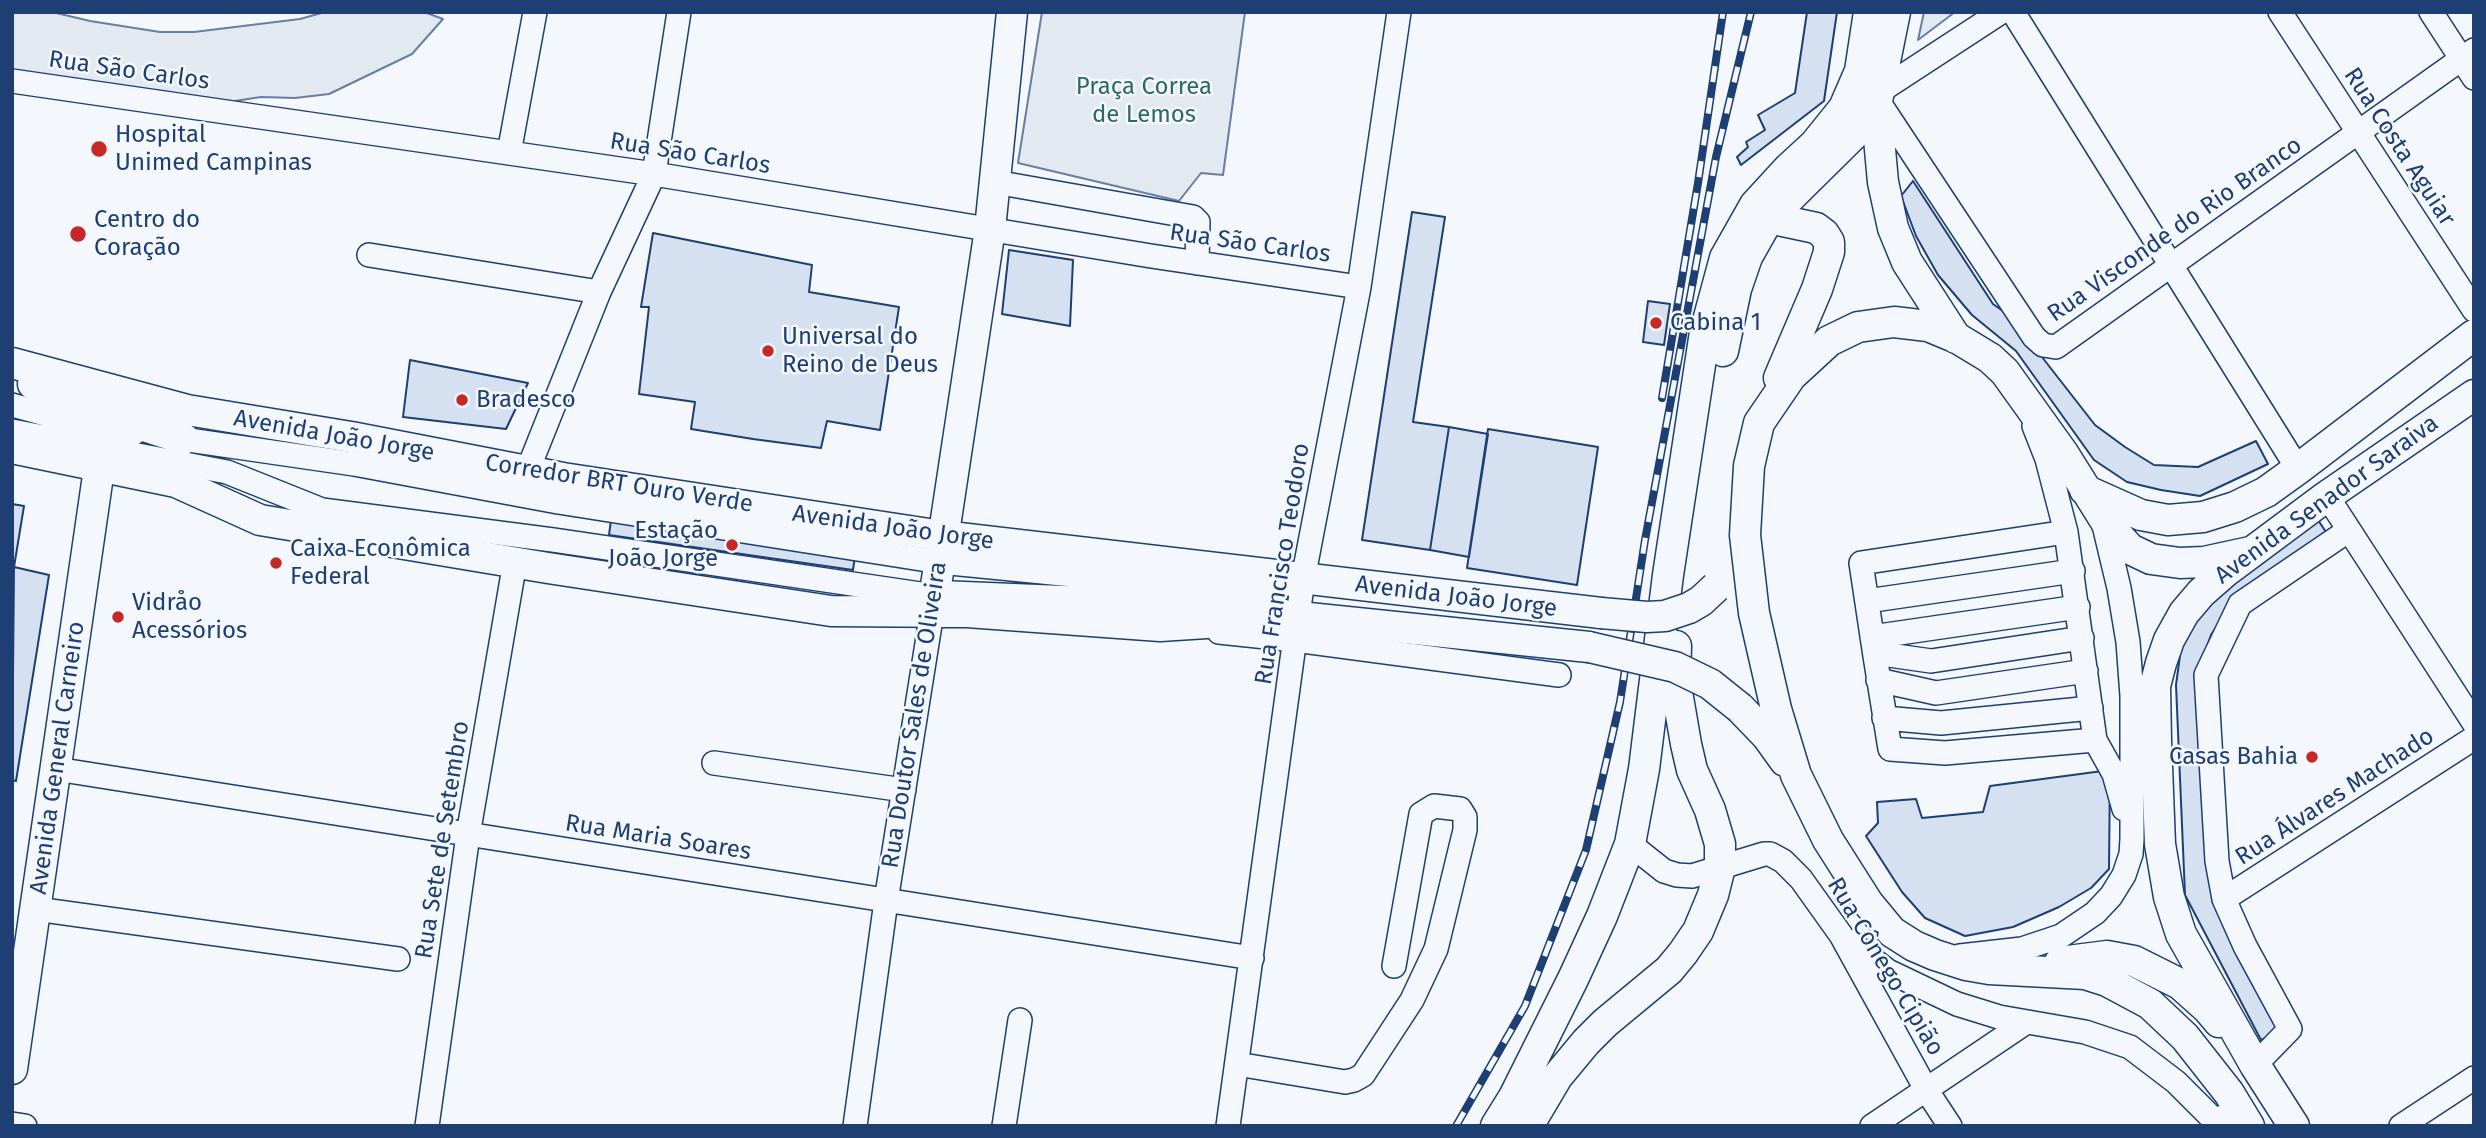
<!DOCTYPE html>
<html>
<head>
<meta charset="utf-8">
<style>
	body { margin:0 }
	#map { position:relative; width:2486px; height:1138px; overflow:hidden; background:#f4f7fb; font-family:"Fira Sans",sans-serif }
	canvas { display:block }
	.frame { position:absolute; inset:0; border:14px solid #1d3f73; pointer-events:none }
</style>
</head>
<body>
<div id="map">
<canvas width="2486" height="1138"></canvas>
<div class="frame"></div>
</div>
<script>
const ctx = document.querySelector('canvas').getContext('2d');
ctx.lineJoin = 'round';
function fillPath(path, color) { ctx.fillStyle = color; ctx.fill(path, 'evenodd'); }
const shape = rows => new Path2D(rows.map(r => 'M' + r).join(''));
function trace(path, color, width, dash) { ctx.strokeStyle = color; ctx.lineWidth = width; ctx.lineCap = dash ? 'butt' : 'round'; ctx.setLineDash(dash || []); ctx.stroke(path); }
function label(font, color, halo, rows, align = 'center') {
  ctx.font = font + ' "Fira Sans",sans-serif'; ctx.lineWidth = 5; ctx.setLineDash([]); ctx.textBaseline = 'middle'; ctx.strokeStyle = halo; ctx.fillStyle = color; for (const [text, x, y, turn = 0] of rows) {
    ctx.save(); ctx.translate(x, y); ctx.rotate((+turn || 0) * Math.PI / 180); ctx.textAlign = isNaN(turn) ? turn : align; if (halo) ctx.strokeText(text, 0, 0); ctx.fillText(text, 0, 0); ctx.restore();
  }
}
const green = shape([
	[12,12,52,12,90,21,160,32,194,32,300,19,325,12,424,12,443,19,412,54,329,94,295,98,261,97,228,102,12,74,12,12],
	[1042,12,1245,12,1223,175,1201,173,1179,201,1018,163,1042,12],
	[1924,12,1955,12,1918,40,1924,12]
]);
const building = shape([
	[1807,12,1837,12,1824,101,1741,165,1737,157,1748,147,1746,142,1765,130,1758,115,1795,93,1807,12],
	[1913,181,1993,304,2010,316,2095,425,2125,447,2154,465,2198,467,2256,441,2268,464,2200,496,2161,490,2127,482,2094,460,2016,351,1972,315,1938,275,1916,236,1901,196,1913,181],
	[1412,212,1445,217,1413,422,1449,427,1430,550,1362,540,1412,212],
	[653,233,812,265,809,292,899,307,880,430,827,421,821,448,753,439,691,429,695,402,639,394,649,307,641,307,653,233],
	[1009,250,1073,260,1070,326,1002,314,1009,250],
	[1648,301,1670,304,1664,345,1643,342,1648,301],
	[410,360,528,383,506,429,403,417,410,360],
	[1449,427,1488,434,1469,557,1430,550,1449,427],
	[1488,429,1598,447,1577,585,1467,568,1488,429],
	[12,504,24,506,14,567,12,566,12,504],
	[2316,517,2330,538,2232,603,2211,635,2198,671,2219,911,2282,1031,2261,1040,2185,895,2176,685,2183,633,2218,588,2316,517],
	[611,520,855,556,853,570,609,535,611,520],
	[14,567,49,575,16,781,12,780,14,567],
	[2110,770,2109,869,2091,888,2059,907,2013,927,1965,936,1925,918,1902,892,1866,836,1878,823,1877,802,1916,799,1922,818,1983,812,1990,786,2110,770]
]);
const minor = shape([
	[2013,12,2298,469],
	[2280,12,2474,310],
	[2431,12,2474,78],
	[12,81,654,174,1151,256,1359,287],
	[1880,91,2001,12],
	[1878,101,2034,337,2043,345,2056,347,2474,50],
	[509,153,535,12],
	[995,182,1193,217,1198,222,1197,263],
	[369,255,599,292],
	[12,405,93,427,134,433],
	[2034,426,2047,459,2066,532,2095,740,2114,774,2124,809],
	[12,431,227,472,322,510,553,540,934,596,952,593,1270,606,1283,611],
	[168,437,354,464,558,502,940,562,1134,581,1271,589,1300,580],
	[527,472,599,292,654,174,679,12],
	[2327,496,2474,723],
	[2066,532,1861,563,1875,656,1890,749,1945,753,2095,740],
	[1867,601,2073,571],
	[1219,632,1295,640,1559,675],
	[1872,637,2078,607],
	[1875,653,1931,661,2082,638],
	[1878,680,1936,693,2086,671],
	[1884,718,1941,723,2091,708],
	[714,763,904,790],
	[56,769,1252,958],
	[1630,844,1664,871,1677,875,1692,876,1764,854,1770,854,1783,861,1801,879,1841,935,1927,1091,1950,1126],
	[2224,899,2474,738],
	[36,909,398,959],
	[1849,941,1888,971,1957,1004,1999,1017,2085,1032,2130,1047,2176,1082,2213,1119,2242,1114],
	[1960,956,2022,949,2061,936,2095,913,2111,896,2124,875,2131,854,2132,839,2132,696,2128,642,2119,588,2103,521],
	[1237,1064,1345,1082,1354,1080,1363,1075,1412,1000,1436,949,1465,830,1465,817,1460,809,1434,806,1421,814,1394,966],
	[2255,1065,2290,1029,2245,946,2224,899,2217,861,2206,675,2240,604,2349,530],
	[12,1124,25,1126],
	[427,1126,468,835,515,562],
	[855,1126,886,901,932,612],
	[1004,1126,1020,1020],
	[1228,1126,1303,579,1359,287,1399,12],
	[1872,1126,2025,1023],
	[2401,1126,2474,1078]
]);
const major = shape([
	[1895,12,1876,106,1883,182,1893,228,1907,262,1956,338],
	[1769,218,1816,228,1824,234,1829,242,1829,252,1817,289,1779,378],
	[1723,351,1736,289,1747,257,1769,218,1858,130,1876,106],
	[12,363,187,410,351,437,563,478,942,536,1601,613],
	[33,384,107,414,184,439],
	[12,448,176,482,260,520,548,568,831,611,967,612,1160,626,1299,617,1589,647],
	[2085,490,2141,515,2168,520,2203,517,2235,507,2266,492,2298,469,2474,335],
	[932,612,990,229,1012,12],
	[1740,708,1767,736,1785,761],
	[2060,962,2107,956,2134,961,2180,984,2208,1009,2219,1022],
	[12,1069,102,448],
	[1496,1126,1514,1097,1573,979,1602,916,1630,844,1644,769,1668,575,1705,332,1725,258,1755,205,1789,168,1815,144,1844,108,1860,71,1869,12],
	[1528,1126,1557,1077,1586,1042,1605,1023,1669,970,1683,953,1698,931,1713,895,1720,867,1720,844,1710,810,1692,770,1686,744,1675,680,1676,646],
	[2249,1126,2229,1093,2185,1037,2150,1004,2107,981,2085,974,1989,969,1966,965,1935,955,1914,946,1892,932,1868,903,1828,840,1796,775,1776,709,1754,613,1745,535,1749,466,1759,423,1791,376,1829,341,1858,327,1894,322,1928,326,1957,338,1990,358,2005,372,2063,453,2108,525,2130,549,2151,559,2180,563,2204,562,2250,552],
	[2294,1126,2255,1065,2181,934,2169,897,2160,844,2156,740,2155,686,2161,663,2169,640,2184,613,2201,593,2225,572,2327,496,2474,395]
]);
const rail = shape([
	[1662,398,1698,183,1723,12],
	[1456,1126,1525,1006,1586,850,1620,702,1645,540,1716,157,1751,12]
]);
const majorBridge = shape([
	[1601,613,1647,617,1665,616,1689,608,1701,601,1716,587],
	[1589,647,1675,667,1710,684,1740,708]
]);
const markers = [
	[99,149,9,"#c62828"],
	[78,234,9,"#c62828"],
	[1656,323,7,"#c62828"],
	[768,351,7,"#c62828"],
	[462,400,7,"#c62828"],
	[732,545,7,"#c62828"],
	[276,563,7,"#c62828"],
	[118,617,7,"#c62828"],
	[2312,757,7,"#c62828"]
];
const streetNames = [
	["Rua São Carlos",129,71,8],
	["Rua Costa Aguiar",2399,147,57],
	["Rua São Carlos",690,154,9],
	["Rua Visconde do Rio Branco",2175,230,-35],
	["Rua São Carlos",1250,244,8],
	["Avenida João Jorge",334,436,10],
	["Corredor BRT Ouro Verde",619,484,9],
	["Avenida Senador Saraiva",2327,500,-36],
	["Avenida João Jorge",893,528,8],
	["Rua Francisco Teodoro",1283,564,-81],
	["Avenida João Jorge",1456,597,7],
	["Rua Doutor Sales de Oliveira",915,715,-81],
	["Avenida General Carneiro",58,758,-82],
	["Rua Álvares Machado",2335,797,-33],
	["Rua Maria Soares",658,838,9],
	["Rua Sete de Setembro",443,840,-81],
	["Rua Cônego Cipião",1885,967,59]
];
const parkNames = [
	["Praça Correa",1144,87],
	["de Lemos",1144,115]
];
const poiNames = [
	["Hospital",115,135],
	["Unimed Campinas",115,163],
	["Centro do",94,220],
	["Coração",94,248],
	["Cabina 1",1670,323],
	["Universal do",782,337],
	["Reino de Deus",782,365],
	["Bradesco",476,400],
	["Estação",718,531,"right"],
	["João Jorge",718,559,"right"],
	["Caixa Econômica",290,549],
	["Federal",290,577],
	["Vidråo",132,603],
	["Acessórios",132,631],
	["Casas Bahia",2298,757,"right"]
];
fillPath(green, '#e3e9f0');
trace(green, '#687fa3', 2);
fillPath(building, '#d5e0f0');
trace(building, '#1d3f73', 2);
trace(minor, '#1d3f73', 26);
trace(major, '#1d3f73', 33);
trace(minor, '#f4f7fb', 23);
trace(major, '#f4f7fb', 30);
trace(rail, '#1d3f73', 8);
trace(rail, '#f4f7fb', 5, [16]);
trace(majorBridge, '#1d3f73', 33, []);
trace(majorBridge, '#f4f7fb', 30);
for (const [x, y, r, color] of markers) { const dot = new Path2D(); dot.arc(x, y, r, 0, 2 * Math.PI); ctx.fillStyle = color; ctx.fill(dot); trace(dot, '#f4f7fb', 2.5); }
label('24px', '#1d3f73', '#f4f7fb', streetNames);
label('24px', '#2c6c60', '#f4f7fb', parkNames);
label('24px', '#1d3f73', '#f4f7fb', poiNames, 'left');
</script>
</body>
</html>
